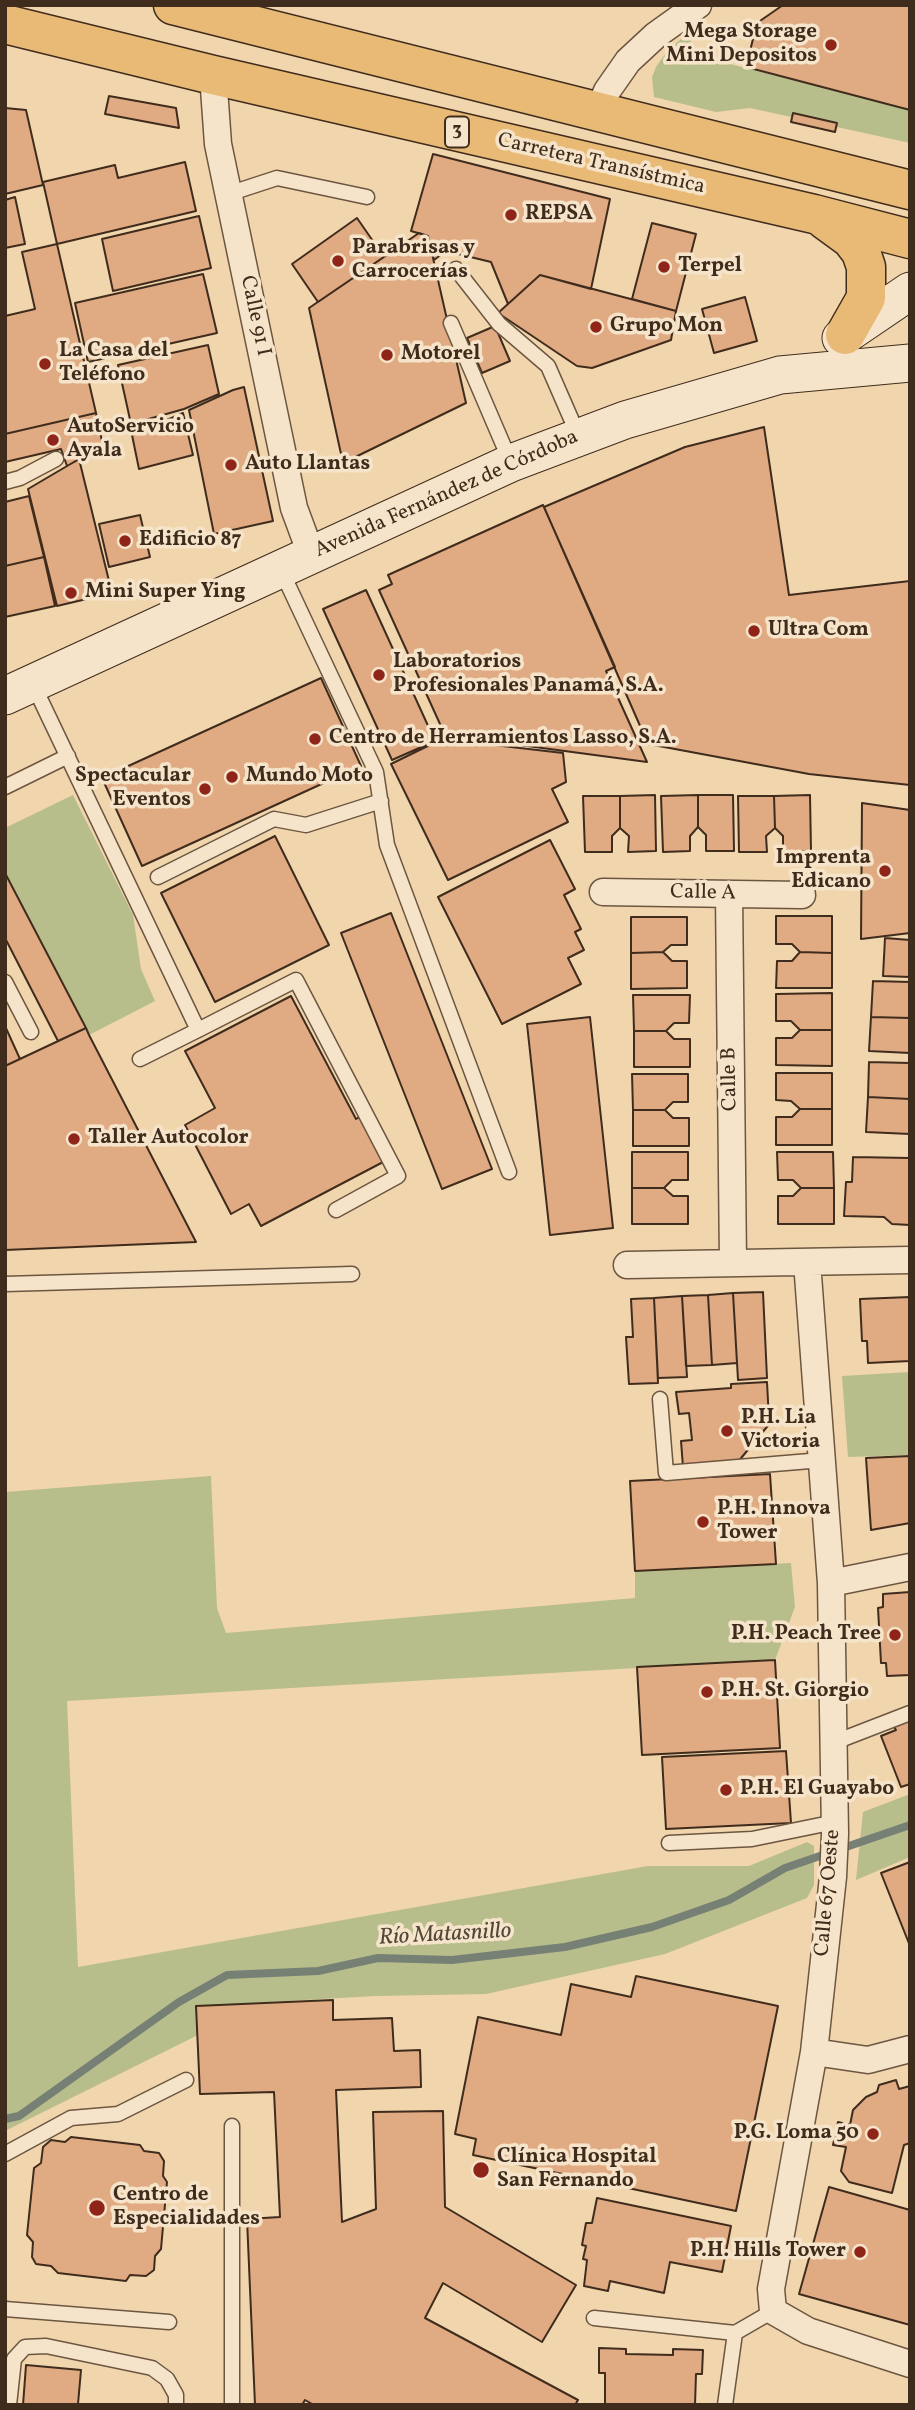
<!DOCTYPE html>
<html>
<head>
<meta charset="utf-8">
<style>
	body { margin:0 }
	#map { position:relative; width:915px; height:2410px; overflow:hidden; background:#f1d5ad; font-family:Vollkorn,serif }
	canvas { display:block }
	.frame { position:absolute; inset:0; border:7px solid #402c1d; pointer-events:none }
</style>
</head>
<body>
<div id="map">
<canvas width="915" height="2410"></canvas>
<div class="frame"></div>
</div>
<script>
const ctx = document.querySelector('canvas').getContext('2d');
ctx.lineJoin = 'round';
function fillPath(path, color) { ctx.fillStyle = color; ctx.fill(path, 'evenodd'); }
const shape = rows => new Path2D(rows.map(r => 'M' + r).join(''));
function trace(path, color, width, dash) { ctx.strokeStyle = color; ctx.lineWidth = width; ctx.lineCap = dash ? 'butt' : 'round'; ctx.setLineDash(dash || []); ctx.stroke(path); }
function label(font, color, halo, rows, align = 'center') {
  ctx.font = font + ' Vollkorn,serif'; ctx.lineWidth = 7; ctx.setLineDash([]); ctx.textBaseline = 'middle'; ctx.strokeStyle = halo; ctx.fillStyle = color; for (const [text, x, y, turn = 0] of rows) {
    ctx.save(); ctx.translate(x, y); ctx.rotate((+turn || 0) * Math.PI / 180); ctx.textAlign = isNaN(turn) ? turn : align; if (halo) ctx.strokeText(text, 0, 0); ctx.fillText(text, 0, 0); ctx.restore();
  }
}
const green = shape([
	[692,30,696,34,683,52,910,110,910,143,750,108,716,112,654,97,652,77,656,67,668,50],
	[73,795,133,915,141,969,155,1001,89,1035,5,873,5,828],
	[910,1372,910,1455,848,1457,842,1376],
	[211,1476,217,1608,226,1633,635,1598,635,1571,791,1563,795,1607,775,1660,67,1701,78,1967,648,1866,749,1866,807,1842,814,1846,814,1885,807,1898,665,1954,486,1994,376,1996,197,2006,198,2035,5,2131,5,1492],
	[910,1794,910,1857,856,1880,863,1812]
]);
const stream = shape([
	[5,2119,19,2116,179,2002,227,1975,318,1971,378,1958,452,1960,565,1947,652,1927,729,1900,785,1868,910,1825]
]);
const building = shape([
	[783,5,910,5,910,110,746,67,757,23,783,5],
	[109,96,176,108,179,128,105,114,109,96],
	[5,108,26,110,43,185,5,194,5,108],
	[793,113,837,123,835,132,791,122,793,113],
	[433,154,610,199,591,289,540,275,508,304,491,262,446,251,434,260,428,236,411,231,433,154],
	[185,162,196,211,57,244,43,182,115,165,118,178,185,162],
	[15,197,25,244,5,248,5,200,15,197],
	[199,216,211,268,113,291,102,239,199,216],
	[357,218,384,257,318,302,292,264,357,218],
	[652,223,696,234,676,311,632,299,652,223],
	[419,233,428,236,466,403,343,463,309,308,419,233],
	[57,244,96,413,5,434,5,316,35,309,22,252,57,244],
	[203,274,217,333,88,362,75,303,203,274],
	[540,275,676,311,671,340,592,368,577,366,498,313,540,275],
	[745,297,757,341,714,353,702,309,745,297],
	[495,326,510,361,482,373,467,338,495,326],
	[208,345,219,394,184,409,131,424,118,365,208,345],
	[244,387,273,521,214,534,189,410,233,390,244,387],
	[96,413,103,446,67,466,61,449,5,462,5,434,96,413],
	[183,413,193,455,139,469,132,435,183,413],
	[764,427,789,595,910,581,910,785,809,774,648,744,544,507,685,447,764,427],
	[79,459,112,593,57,606,28,489,79,459],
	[29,496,44,557,5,566,5,502,29,496],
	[543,505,615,667,606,671,647,762,445,735,379,590,392,584,388,575,543,505],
	[140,515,150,557,109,567,99,524,140,515],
	[44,557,55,606,5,617,5,566,44,557],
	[366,590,435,741,392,760,323,609,366,590],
	[321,678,361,766,142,866,102,778,321,678],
	[442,739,563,753,566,782,552,789,568,822,448,880,391,764,442,739],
	[655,795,656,851,628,852,629,836,620,828,620,796,655,795],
	[698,795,733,795,734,851,706,851,706,835,698,827,698,795],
	[698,795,698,827,690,836,690,851,663,852,661,796,698,795],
	[810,795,811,851,783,852,783,836,775,828,774,796,810,795],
	[583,796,620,796,620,828,612,836,612,852,585,852,583,796],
	[738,796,774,796,775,828,766,836,767,852,739,852,738,796],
	[862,803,910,810,910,933,861,939,862,803],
	[275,836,329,945,215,1002,161,893,275,836],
	[550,840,575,889,564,895,581,929,575,932,584,950,568,958,581,984,502,1024,438,897,550,840],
	[5,873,86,1028,58,1041,5,938,5,873],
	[391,913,492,1169,442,1189,341,933,391,913],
	[776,916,832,916,832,953,800,952,792,944,776,944,776,916],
	[631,917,687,917,687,945,671,945,663,952,631,953,631,917],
	[885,938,910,940,910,977,883,976,885,938],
	[663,952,672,961,687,961,687,988,631,989,631,953,663,952],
	[800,952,832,953,832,988,776,988,777,961,792,961,800,952],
	[873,981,910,982,910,1018,871,1017,873,981],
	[832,993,832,1030,800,1030,791,1021,776,1021,776,994,832,993],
	[633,995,690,995,689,1023,674,1023,666,1031,634,1031,633,995],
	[291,996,356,1119,361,1116,385,1161,261,1226,249,1204,231,1214,185,1125,215,1108,185,1051,291,996],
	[590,1017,613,1228,550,1235,527,1024,590,1017],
	[871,1017,910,1018,910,1053,869,1051,871,1017],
	[5,1026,20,1059,5,1066,5,1026],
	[86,1028,89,1035,196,1242,5,1250,5,1066,86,1028],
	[800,1030,832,1030,832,1066,776,1065,776,1038,792,1038,800,1030],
	[634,1031,666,1031,674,1039,690,1039,690,1067,634,1067,634,1031],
	[869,1062,910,1063,910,1099,868,1097,869,1062],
	[776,1073,832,1073,832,1109,800,1109,791,1101,776,1100,776,1073],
	[632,1074,688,1074,688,1102,673,1102,665,1110,633,1110,632,1074],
	[868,1097,910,1099,910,1134,866,1132,868,1097],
	[800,1109,832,1109,832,1145,776,1145,776,1117,792,1117,800,1109],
	[633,1110,665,1110,673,1118,689,1118,689,1146,633,1146,633,1110],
	[632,1152,688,1152,688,1180,672,1180,664,1188,632,1188,632,1152],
	[777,1152,833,1152,834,1188,801,1188,793,1180,778,1180,777,1152],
	[853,1157,910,1158,910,1225,892,1224,884,1217,844,1216,846,1182,852,1182,853,1157],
	[632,1188,664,1188,673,1196,688,1196,688,1224,632,1224,632,1188],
	[801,1188,834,1188,834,1224,778,1224,778,1196,793,1196,801,1188],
	[763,1292,767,1378,738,1380,733,1293,763,1292],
	[733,1293,737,1363,712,1365,708,1295,733,1293],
	[708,1295,712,1365,686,1366,682,1296,708,1295],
	[682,1296,687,1377,658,1378,654,1298,682,1296],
	[910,1297,910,1361,868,1363,867,1341,862,1341,860,1299,910,1297],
	[654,1298,658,1383,629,1384,626,1337,633,1337,631,1299,654,1298],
	[767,1382,769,1420,771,1422,737,1463,683,1467,681,1441,692,1440,689,1413,679,1414,676,1392,731,1388,731,1384,767,1382],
	[910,1456,910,1523,871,1530,866,1458,910,1456],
	[770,1474,776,1564,635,1571,630,1481,770,1474],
	[910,1592,910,1675,887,1676,886,1663,881,1663,878,1608,883,1607,883,1594,910,1592],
	[775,1660,780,1748,642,1755,637,1667,775,1660],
	[910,1718,910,1784,901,1787,881,1736,896,1730,893,1725,910,1718],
	[786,1751,791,1823,666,1829,662,1757,786,1751],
	[910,1862,910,1946,881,1873,910,1862],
	[636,1976,778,2006,736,2211,473,2155,476,2139,455,2134,478,2017,561,2035,571,1984,631,1997,636,1976],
	[333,2000,333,2020,392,2018,394,2051,420,2050,421,2087,336,2090,342,2222,376,2209,373,2112,443,2111,445,2207,576,2285,542,2342,443,2283,425,2318,578,2400,575,2405,314,2405,305,2400,302,2405,255,2405,247,2219,280,2217,274,2092,200,2094,196,2006,333,2000],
	[896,2080,899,2089,910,2086,910,2143,904,2145,892,2193,849,2182,841,2171,846,2147,833,2145,838,2122,850,2125,853,2110,866,2097,877,2092,879,2085,896,2080],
	[71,2137,140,2145,144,2151,159,2153,164,2161,163,2176,167,2182,161,2249,155,2256,154,2270,146,2276,130,2275,126,2281,58,2273,51,2266,36,2264,32,2257,33,2242,27,2235,34,2168,41,2163,43,2147,51,2140,65,2142,71,2137],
	[829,2187,910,2210,910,2325,799,2294,829,2187],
	[597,2198,731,2226,722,2272,670,2262,664,2293,610,2281,608,2291,584,2286,587,2260,583,2259,586,2246,582,2245,586,2223,592,2223,597,2198],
	[599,2348,626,2349,626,2354,673,2355,673,2349,703,2350,702,2374,696,2374,695,2405,605,2405,605,2373,599,2373,599,2348],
	[26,2365,81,2370,78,2404,83,2405,23,2405,26,2365]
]);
const service = shape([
	[228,194,277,178,367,197],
	[456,269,499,324,548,366,579,437],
	[451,323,511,463],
	[5,482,20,478,56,459],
	[281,570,376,772,387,845,509,1172],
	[33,684,198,1030,296,980,398,1176,336,1210],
	[5,787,68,756],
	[158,877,274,819,306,825,381,801],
	[5,982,31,1032],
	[140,1059,198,1030],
	[5,1284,352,1274],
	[660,1399,666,1473,822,1460],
	[835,1742,910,1713],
	[669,1843,752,1839,835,1822],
	[232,2126,232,2405],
	[5,2154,71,2118,118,2114,186,2080],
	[5,2309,169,2322],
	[594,2318,735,2333,773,2311],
	[9,2405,14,2359,25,2347,46,2346,152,2368,167,2379,176,2395,176,2405],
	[725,2405,735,2333]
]);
const minor = shape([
	[213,75,218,144,294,508,311,554],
	[598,112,607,91,628,61,656,35,698,5],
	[603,892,802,895],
	[729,894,733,1263],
	[807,1262,831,1583,835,1834,833,1877,814,2052,771,2289,773,2311,808,2331,910,2364],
	[627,1265,910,1260],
	[831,1583,910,1567],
	[814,2052,868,2060,910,2049]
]);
const secondary = shape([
	[841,338,910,291],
	[5,696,511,463,625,420,780,375,910,363]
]);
const primary = shape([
	[173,5,910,190],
	[5,24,213,75,814,214,910,239],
	[825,220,851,239,861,252,866,267,866,298,845,335]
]);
const markers = [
	[831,45,7,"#8f2418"],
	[511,215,7,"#8f2418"],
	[338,261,7,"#8f2418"],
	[664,267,7,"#8f2418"],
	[596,327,7,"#8f2418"],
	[387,355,7,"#8f2418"],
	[45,364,7,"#8f2418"],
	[53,440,7,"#8f2418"],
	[231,465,7,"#8f2418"],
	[125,541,7,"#8f2418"],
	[71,593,7,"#8f2418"],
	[754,631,7,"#8f2418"],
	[379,675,7,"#8f2418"],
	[315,739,7,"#8f2418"],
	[232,777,7,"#8f2418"],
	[205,789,7,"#8f2418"],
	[885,871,7,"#8f2418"],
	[74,1139,7,"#8f2418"],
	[727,1431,7,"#8f2418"],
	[703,1522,7,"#8f2418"],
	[895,1635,7,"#8f2418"],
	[707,1692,7,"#8f2418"],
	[726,1790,7,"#8f2418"],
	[873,2134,7,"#8f2418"],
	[481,2170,9,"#8f2418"],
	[97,2208,9,"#8f2418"],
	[860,2252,7,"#8f2418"]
];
const shields = [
	[457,132,24]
];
const shieldNames = [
	["3",457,132]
];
const poiNames = [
	["Mega Storage",817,33,"right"],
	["Mini Depositos",817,57,"right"],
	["REPSA",525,215],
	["Parabrisas y",352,249],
	["Carrocerías",352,273],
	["Terpel",678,267],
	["Grupo Mon",610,327],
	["La Casa del",59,352],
	["Teléfono",59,376],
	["Motorel",401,355],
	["AutoServicio",67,428],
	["Ayala",67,452],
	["Auto Llantas",245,465],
	["Edificio 87",139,541],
	["Mini Super Ying",85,593],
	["Ultra Com",768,631],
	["Laboratorios",393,663],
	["Profesionales Panamá, S.A.",393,687],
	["Centro de Herramientos Lasso, S.A.",329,739],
	["Spectacular",191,777,"right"],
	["Eventos",191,801,"right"],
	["Mundo Moto",246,777],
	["Imprenta",871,859,"right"],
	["Edicano",871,883,"right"],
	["Taller Autocolor",88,1139],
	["P.H. Lia",741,1419],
	["Victoria",741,1443],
	["P.H. Innova",717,1510],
	["Tower",717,1534],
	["P.H. Peach Tree",881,1635,"right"],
	["P.H. St. Giorgio",721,1692],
	["P.H. El Guayabo",740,1790],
	["P.G. Loma 50",859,2134,"right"],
	["Clínica Hospital",497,2158],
	["San Fernando",497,2182],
	["Centro de",113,2196],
	["Especialidades",113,2220],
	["P.H. Hills Tower",846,2252,"right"]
];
const streetNames = [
	["Carretera Transístmica",601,165,13],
	["Calle 91 I",254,316,78],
	["Avenida Fernández de Córdoba",447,495,-24],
	["Calle A",703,894,1],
	["Calle B",731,1079,-91],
	["Calle 67 Oeste",829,1893,-85]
];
const waterNames = [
	["Río Matasnillo",445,1936,-3]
];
fillPath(green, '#b8be8b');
trace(stream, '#778075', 8);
fillPath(building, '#e0aa83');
trace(building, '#402c1d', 2);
trace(service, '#6c5641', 17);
trace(minor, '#6c5641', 29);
trace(secondary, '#402c1d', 39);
trace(primary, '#402c1d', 41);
trace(service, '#f6e4ca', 14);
trace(minor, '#f6e4ca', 26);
trace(secondary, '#f6e4ca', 37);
trace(primary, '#e8ba76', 38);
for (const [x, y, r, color] of markers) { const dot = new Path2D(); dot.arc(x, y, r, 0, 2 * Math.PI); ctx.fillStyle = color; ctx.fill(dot); trace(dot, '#f6e4ca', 2.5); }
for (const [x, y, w] of shields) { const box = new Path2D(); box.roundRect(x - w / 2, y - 15.5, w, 31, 5); ctx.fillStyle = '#f6e4ca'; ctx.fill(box); trace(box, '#402c1d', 2); }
label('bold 19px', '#402c1d', null, shieldNames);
label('bold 21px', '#402c1d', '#f6e4ca', poiNames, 'left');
label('21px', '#402c1d', '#f6e4ca', streetNames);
label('italic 23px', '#52483a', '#f6e4ca', waterNames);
</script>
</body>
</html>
